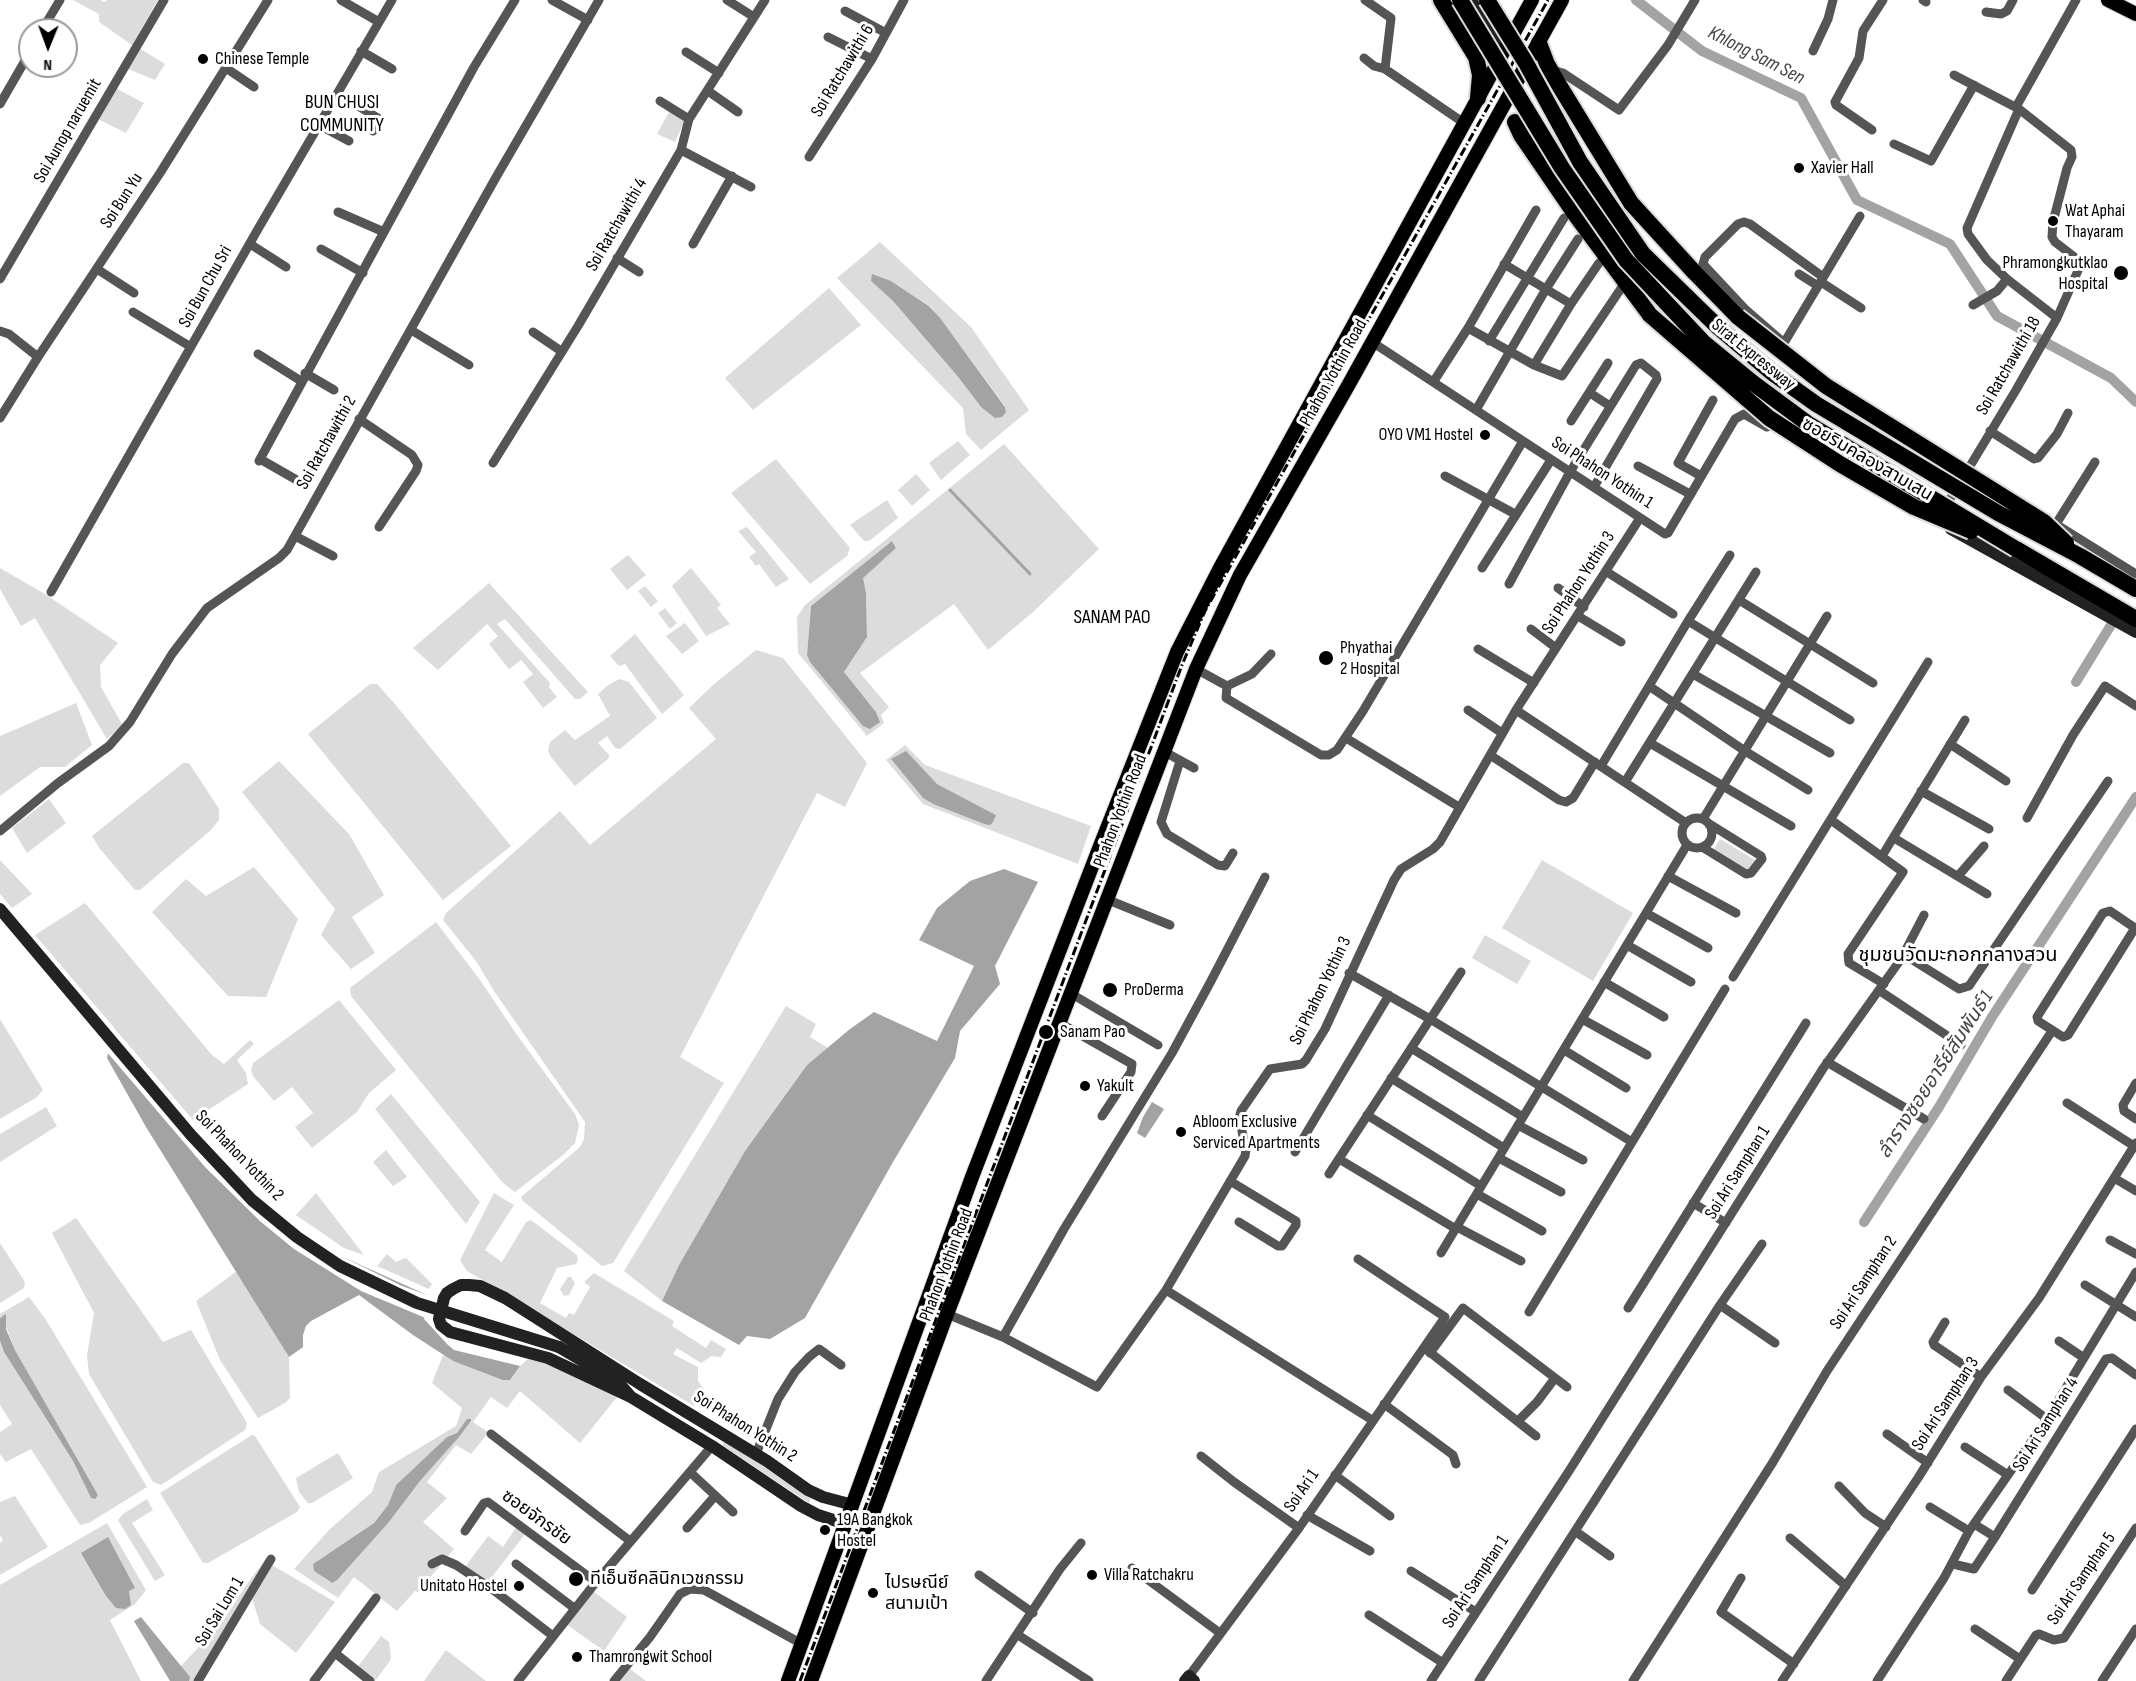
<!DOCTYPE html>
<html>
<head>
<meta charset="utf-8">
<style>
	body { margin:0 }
	#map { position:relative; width:2136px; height:1681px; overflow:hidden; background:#fff; font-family:"Sofia Sans Condensed",sans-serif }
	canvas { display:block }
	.north { position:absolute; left:18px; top:18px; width:60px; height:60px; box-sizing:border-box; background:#fff; border:2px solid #999; border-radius:50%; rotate:181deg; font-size:16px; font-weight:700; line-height:24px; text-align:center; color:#000 }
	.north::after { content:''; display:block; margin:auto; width:21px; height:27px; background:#000; clip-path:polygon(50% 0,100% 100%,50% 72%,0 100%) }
</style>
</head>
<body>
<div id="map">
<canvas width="2136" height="1681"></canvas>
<div class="north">N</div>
</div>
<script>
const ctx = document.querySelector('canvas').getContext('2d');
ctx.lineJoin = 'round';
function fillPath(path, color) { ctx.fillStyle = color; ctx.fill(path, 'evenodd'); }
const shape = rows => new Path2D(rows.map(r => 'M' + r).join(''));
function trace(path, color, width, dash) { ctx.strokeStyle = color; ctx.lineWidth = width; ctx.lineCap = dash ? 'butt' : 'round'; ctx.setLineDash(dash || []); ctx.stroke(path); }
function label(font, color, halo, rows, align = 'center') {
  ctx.font = font + ' "Sofia Sans Condensed","Noto Sans Thai",sans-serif'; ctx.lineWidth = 6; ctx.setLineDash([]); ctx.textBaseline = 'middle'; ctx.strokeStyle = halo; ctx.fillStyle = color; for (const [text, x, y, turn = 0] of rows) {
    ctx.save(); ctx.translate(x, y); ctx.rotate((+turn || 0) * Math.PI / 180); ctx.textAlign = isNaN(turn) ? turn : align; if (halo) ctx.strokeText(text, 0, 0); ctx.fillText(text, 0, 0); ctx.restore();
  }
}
const green = shape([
	[73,0,101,0,104,2,107,0,158,0,132,45,99,22,99,14],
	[139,48,165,64,155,80,128,69],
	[115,88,144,103,126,133,98,119],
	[670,110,686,118,675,142,657,134],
	[880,242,971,327,1029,410,981,450,966,434,963,408,837,278],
	[871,281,891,281,930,306,974,364,1005,406,1006,412,981,407,959,378,893,301],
	[829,288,861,325,753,410,725,378],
	[958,441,970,455,941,480,929,463],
	[1004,444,1099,549,1033,612,988,650,954,604,860,673,889,707,881,715,884,723,867,736,798,653,797,617,805,605],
	[892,541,896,548,862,578,866,593,867,637,844,672,876,712,880,722,810,662,807,655,811,606],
	[776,459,850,548,847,556,810,584,731,493],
	[916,474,930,490,912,506,898,490],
	[887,500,898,518,869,541,864,541,850,525],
	[747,527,789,579,776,587,759,564,756,566,749,557,756,552,738,531],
	[628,555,646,575,627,590,610,569],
	[0,568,45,594,118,643,100,665,101,687,123,726,107,739,35,618,21,626,0,589],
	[691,568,721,605,717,608,730,624,706,636,672,586],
	[489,583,588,692,580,699,575,699,505,619,497,624,550,683,549,687,557,697,543,708,523,682,533,674,521,660,509,669,489,644,498,636,487,624,438,670,413,648],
	[645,586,658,601,651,607,638,591],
	[665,608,677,623,670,629,658,613],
	[685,623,699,641,682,654,666,636],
	[635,634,684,695,662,714,625,664,619,666,610,656],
	[756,650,783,658,867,763,845,807,817,793,680,1057,724,1083,613,1263,602,1266,523,1201,521,1197,580,1147,584,1139,585,1122,494,991,476,961,443,920,446,913,560,811,590,845,716,739,689,708,713,685],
	[619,679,629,682,657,718,620,749,615,748,607,736,598,743,609,755,609,758,575,786,551,757,548,751,550,742,565,730,575,740,610,716,598,694,607,686],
	[370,684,377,684,394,703,511,846,443,900,308,734],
	[76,703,92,745,65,767,40,767,0,796,0,736],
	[905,745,925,765,1091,826,1078,864,923,804,886,760],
	[891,759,937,784,996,815,984,824,933,804,923,798],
	[279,761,349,834,384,895,352,917,375,953,351,969,321,935,335,909,242,792],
	[183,763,189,763,219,809,219,820,211,830,140,890,135,890,100,849,92,836],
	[49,799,66,823,27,853,12,828],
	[1720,839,1760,863,1752,876,1712,852],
	[0,860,32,894,12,908,0,894],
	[1542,860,1633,913,1593,981,1502,928],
	[254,867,298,919,266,997,228,996,152,912,186,879,206,896],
	[85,903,212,1055,224,1064,250,1040,254,1044,237,1060,246,1073,248,1084,193,1120,35,935],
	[436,922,480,980,517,1035,575,1114,579,1125,575,1143,563,1155,515,1192,503,1183,351,996,350,988],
	[1485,935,1531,961,1517,984,1472,958],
	[339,1000,396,1070,369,1093,357,1112,312,1148,295,1127,313,1113,292,1087,274,1101,253,1076,251,1070,253,1063],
	[786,1006,816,1024,810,1037,828,1048,807,1065,745,1151,679,1265,662,1301,624,1271],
	[0,1019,43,1090,37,1097,0,1119],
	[391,1094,480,1202,466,1224,375,1109],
	[46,1107,57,1126,0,1162,0,1134],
	[386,1150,407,1177,393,1186,373,1162],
	[316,1193,364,1255,344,1248,296,1215],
	[494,1193,514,1205,485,1250,502,1262,526,1222,531,1220,577,1255,578,1260,576,1264,557,1268,540,1303,566,1318,569,1313,574,1315,590,1287,584,1282,594,1273,674,1321,672,1326,706,1348,711,1340,726,1349,721,1357,712,1356,701,1363,677,1348,673,1354,698,1367,698,1381,704,1389,694,1406,467,1271,460,1260],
	[76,1218,163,1342,191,1330,247,1423,245,1430,161,1485,153,1482,89,1374,87,1355,94,1313,52,1233],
	[0,1243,25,1282,24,1288,0,1303],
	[387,1254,396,1262,406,1258,432,1284,429,1289,377,1266],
	[237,1271,289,1357,290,1398,285,1403,258,1418,220,1360,196,1301],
	[568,1277,571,1277,575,1283,569,1295,564,1296,560,1289],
	[29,1297,46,1320,147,1487,89,1523,80,1525,31,1449,6,1462,0,1454,0,1432,12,1424,0,1405,0,1341,4,1352,73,1461,91,1498,98,1495,15,1350,2,1316,0,1318,0,1314],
	[443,1355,453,1361,510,1380,520,1366,528,1359,545,1363,617,1397,580,1443,520,1391,507,1408,491,1397,473,1422,488,1432,485,1437,471,1454,456,1445,427,1482,447,1498,423,1522,454,1549,418,1592,415,1591,397,1611,354,1577,338,1598,294,1569,329,1530,372,1492,379,1472,456,1426,462,1408,432,1383],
	[467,1419,471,1421,459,1437,420,1481,389,1522,331,1583,314,1571,313,1564,374,1523,388,1505,396,1485,447,1437,457,1433],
	[252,1435,255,1436,300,1507,297,1512,208,1563,203,1563,160,1493],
	[725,1440,811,1499,809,1503,722,1445],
	[338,1453,353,1478,312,1503,308,1503,299,1492,296,1478],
	[15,1496,48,1547,0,1575,0,1543,3,1540,0,1535,0,1502],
	[147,1499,153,1510,132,1523,165,1575,155,1581,118,1520,123,1514],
	[107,1523,146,1590,135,1604,110,1620,141,1681,0,1681,0,1585],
	[517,1526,526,1533,488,1582,465,1567,488,1536,503,1547],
	[269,1555,193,1681,173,1681,181,1666,223,1621,249,1581],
	[272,1565,335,1602,296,1653,260,1624,252,1598],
	[593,1591,627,1617,604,1651,566,1624],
	[381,1636,389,1642,391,1657,390,1661,375,1681,357,1668],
	[446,1650,486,1681,424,1681],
	[629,1668,646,1681,619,1681]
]);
const water = shape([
	[872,274,891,281,929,306,940,318,1005,407,1006,412,1002,417,995,418,981,407,959,378,893,301,871,281],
	[892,541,896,548,863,578,866,593,867,637,844,672,876,712,880,722,870,729,863,726,810,662,807,655,811,606],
	[906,751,937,784,996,815,993,822,990,825,984,824,933,804,923,798,891,759],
	[1004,869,1038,882,995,966,1000,984,960,1031,955,1058,893,1162,805,1318,770,1339,747,1336,739,1345,662,1301,679,1265,745,1151,807,1065,850,1029,874,1012,937,1041,974,966,919,940,937,908,970,881],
	[114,1027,257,1195,343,1257,427,1295,423,1310,424,1319,448,1345,454,1350,520,1366,510,1380,503,1380,453,1361,413,1335,359,1295,311,1321,306,1326,303,1335,303,1347,289,1357,146,1127,107,1058],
	[1152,1102,1164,1109,1145,1138,1137,1133,1143,1117],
	[6,1314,6,1329,15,1350,98,1495,95,1499,91,1498,73,1461,4,1352,0,1341,0,1318],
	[467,1419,471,1419,471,1421,459,1437,420,1481,389,1522,337,1580,332,1583,314,1571,313,1564,374,1523,388,1505,396,1485,447,1437,457,1433],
	[108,1537,135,1588,129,1591,131,1605,125,1609,116,1608,106,1596,81,1553],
	[141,1617,190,1677,189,1681,170,1681,134,1621]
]);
const pier = shape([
	[112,1025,231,1164,263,1196,343,1257,402,1286,430,1296,426,1310,428,1319,361,1291,294,1249,261,1222,205,1167,106,1051]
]);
const stream = shape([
	[950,490,1030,574]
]);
const canal = shape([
	[1636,0,1702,51,1801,98,1857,200,1950,244,1997,316,2111,378,2136,402],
	[2076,682,2111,625],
	[1864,1222,1939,1107,1992,1017,2136,797]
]);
const street = shape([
	[341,0,379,22],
	[552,0,588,20],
	[727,0,754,17],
	[1365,0,1391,18,1385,69,1464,123],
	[1923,0,1926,2],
	[845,11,886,33],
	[1986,12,2001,14,2007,11,2013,0],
	[42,30,60,0],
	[828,37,872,59],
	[361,51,392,69],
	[1813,51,1828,19,1833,0],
	[686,52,719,73],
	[1364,58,1374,66,1385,69],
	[226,68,254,87],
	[1552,70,1563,73,1619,110,1668,45,1695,0],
	[708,91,738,112],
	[338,94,378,118,379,122,373,131],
	[660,101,689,119],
	[0,104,30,52],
	[2016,107,2076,0],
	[2019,109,1967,228,1968,234,1987,260,2007,279,2057,318],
	[319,125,349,141],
	[1872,130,1836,105,1835,102,1859,58,1863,31,1883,0],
	[1894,144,1931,161,1974,85],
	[681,150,751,187],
	[809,157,872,59,904,0],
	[338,212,384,232],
	[250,244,286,267],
	[693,244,732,176],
	[321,249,363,273],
	[617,258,639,272],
	[1504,264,1571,304],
	[97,269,134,293],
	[1799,274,1818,286],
	[0,279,164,0],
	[1821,282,1861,308],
	[1973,305,1997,291,2007,279],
	[133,312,191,347],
	[1468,328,1534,365,1562,376,1622,287],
	[411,330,469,365],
	[0,331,9,334,38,357],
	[533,332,561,351],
	[1489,341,1564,218],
	[1372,342,1665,534,1668,533,1735,419,1744,414,1767,427,1773,425,1777,421],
	[1784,343,1746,310,1703,264,1705,257,1738,224,1744,222,1750,224,1823,277],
	[1784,343,1860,216],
	[258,354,301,381],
	[1534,365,1571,304,1599,263],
	[305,373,334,390],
	[1434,381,1468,328,1536,210],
	[1590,393,1610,406],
	[1476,410,1546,289,1578,239],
	[0,418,38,357,160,173,268,0],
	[359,419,412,455,418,465,416,471,379,527],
	[1571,421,1608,363],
	[1990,431,2034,459,2038,458,2057,434,2068,413],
	[260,459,295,479],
	[259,461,474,67,515,0],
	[493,463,578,326,681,150,689,119,765,0],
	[1638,466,1690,494],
	[1445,476,1515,514],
	[1701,476,1678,463,1713,400],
	[1944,509,2016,390,2057,318,2080,266,2077,259,2055,242,2052,237,2053,222,2067,168,2072,157,2071,150,2019,109,1954,75],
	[2054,523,2136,574],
	[2056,524,2095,462],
	[295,536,333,556],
	[1482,568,1551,460],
	[1607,572,1673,614],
	[1509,584,1570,472,1636,365,1641,363,1656,375,1657,379,1594,487],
	[1558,588,1584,607],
	[51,592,258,229,392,0],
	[1739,600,1873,683],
	[1578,616,1621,642],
	[1688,621,1850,720],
	[1531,629,1556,648],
	[1478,649,1534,683],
	[1196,669,1227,686,1252,674,1271,654],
	[1693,674,1830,753],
	[1227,686,1226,698,1321,755,1329,755,1337,750,1363,711,1523,441],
	[1649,686,1745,751,1808,790],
	[1468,710,1502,733],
	[1516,710,1686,823],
	[1346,738,1459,807],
	[1650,743,1791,826],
	[1950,744,2006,781],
	[1163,751,1194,768],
	[1490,755,1559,800,1566,802,1573,798,1595,762],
	[1180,761,1161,822,1167,834,1218,865,1225,866,1233,853],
	[1601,766,1688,621,1730,555],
	[1625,782,1756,572],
	[1921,791,1989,829],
	'1682 833a15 15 0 1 1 30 0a15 15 0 1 1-30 0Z',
	[2027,818,2073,735,2105,686,2136,706],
	[1703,819,1827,616],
	[1831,820,1903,872,1848,954,1849,963,1884,984],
	[0,831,58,783,109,746,130,722,172,654,207,608,279,558,287,550,495,179,599,0],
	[1894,838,1987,894],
	[1702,847,1746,874,1751,873,1762,859,1761,856,1708,823],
	[1882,856,1965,720],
	[1668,876,1736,913],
	[1958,876,1984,846],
	[1106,899,1170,925],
	[1646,913,1708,948],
	[2135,928,2110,911,2103,913,2037,1017,2038,1021,2063,1037,2068,1035,2135,928,2136,929],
	[1627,945,1691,982],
	[1901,959,1924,915],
	[1349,973,1430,1019,1632,1142],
	[1733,977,1928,662],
	[1604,982,1664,1017],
	[1880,991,1961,1045],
	[1070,993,1158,1045],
	[1582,1019,1647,1055],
	[1058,1022,1132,1064,1131,1072,1102,1116],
	[1411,1048,1523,1117],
	[1564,1050,1626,1088],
	[1827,1062,1924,1119],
	[1391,1078,1504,1148],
	[2136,1083,2123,1105,2124,1111,2136,1119],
	[2067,1103,2134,1146],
	[1367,1115,1481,1186],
	[1518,1125,1583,1160],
	[1295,1152,1389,995],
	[1499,1158,1561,1192],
	[1339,1159,1456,1229],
	[1329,1174,1461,972],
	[2114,1178,2136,1191],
	[1230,1181,1296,1221,1296,1225,1282,1246,1278,1246,1239,1222],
	[1477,1194,1542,1231],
	[1693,1203,1726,1223],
	[1457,1227,1521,1261],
	[2110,1240,2136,1254],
	[1441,1253,1687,845],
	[2085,1285,2136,1317],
	[1166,1290,1372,1420],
	[1720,1305,1775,1343],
	[1628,1308,1806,1023],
	[1529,1312,1725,989],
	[947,1314,1003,1337,1097,1387,1166,1290,1245,1156,1246,1149,1239,1118,1241,1111,1270,1069,1302,1064,1306,1060,1325,1029,1394,880,1401,869,1433,849,1440,842,1516,710,1640,518],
	[1945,1322,1933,1342,1934,1345,1981,1377],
	[1003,1337,1064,1229,1172,1053,1211,981,1265,877],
	[2059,1341,2084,1358],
	[1427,1350,1536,1436],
	[1430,1353,1463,1308,1567,1387],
	[2008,1390,2047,1419],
	[1384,1404,1453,1455,1456,1464],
	[1518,1421,1537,1402,1555,1378],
	[491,1434,630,1541],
	[1887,1434,1928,1463],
	[1965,1447,2008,1475],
	[756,1454,778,1399,795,1372,809,1357,819,1349,841,1365],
	[1201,1456,1234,1482,1299,1528],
	[691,1473,733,1512],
	[1335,1475,1390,1516],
	[1839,1486,1865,1513,1886,1527],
	[1930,1507,1969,1531],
	[1307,1515,1370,1551],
	[1974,1524,1995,1537,2106,1359,2112,1358,2136,1375],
	[687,1528,715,1496],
	[465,1531,484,1503,488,1502,596,1582],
	[1575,1531,1610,1556],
	[1790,1538,1846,1586],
	[432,1564,442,1559,456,1565,492,1589,553,1636],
	[516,1564,574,1608],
	[1953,1564,1974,1569,1995,1537],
	[1132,1568,1220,1633],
	[1411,1571,1476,1612],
	[979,1575,1033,1613],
	[1741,1578,1721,1612,1794,1664],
	[2032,1590,2136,1429],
	[1369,1615,1443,1663],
	[1975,1629,2020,1659],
	[1018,1635,1089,1681],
	[335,1653,370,1681],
	[1189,1676,1299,1528,1445,1317,1358,1259],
	[198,1681,271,1559],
	[314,1681,376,1598],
	[518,1681,596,1582,712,1446],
	[614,1681,650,1637,680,1594,690,1589,704,1590,715,1596,802,1644],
	[986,1681,1060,1569,1081,1543],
	[1431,1681,1569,1471,1824,1067,1901,959,1911,959,1959,989,1969,986,2108,781],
	[1479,1681,1720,1305,1762,1244],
	[1633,1681,1773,1462,1827,1371,2052,1031],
	[1782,1681,1918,1478,1981,1377,2039,1298,2136,1143],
	[1877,1681,1944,1578,1969,1531,2047,1419,2136,1272],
	[2006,1681,2036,1635,2039,1634,2054,1640,2064,1638,2136,1528],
	[2102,1681,2136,1629]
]);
const secondary = shape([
	[1471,0,1504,51],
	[1951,529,2136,632],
	[559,1347,617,1381,631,1397,715,1448,801,1506,818,1515,846,1524],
	[631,1397,548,1358,450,1332,441,1325,439,1319,444,1298,447,1293,453,1289,461,1285,469,1285,480,1286,505,1298,640,1384,767,1461,808,1490,823,1497,853,1505],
	[1185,1681,1189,1676,1194,1681]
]);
const primary = shape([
	[2108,0,2136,14],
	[788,1681,972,1177,1100,846,1177,652,1221,566,1532,0],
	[811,1681,947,1314,1196,669,1240,575,1349,384,1562,0]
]);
const highway = shape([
	[1441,0,1476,57,1480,75,1478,98],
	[1539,43,1547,64,1559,85,1631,203,1695,273,1738,317],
	[1515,122,1521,135,1577,217,1650,315],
	[2016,549,2136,619],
	[2080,556,2136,589]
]);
const rail = shape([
	[800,1681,1182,665,1205,611,1548,0],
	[812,1681,943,1322]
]);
const secondaryBridge = shape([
	[0,909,191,1135,252,1200,297,1237,340,1266,417,1303,559,1347]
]);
const highwayBridge = shape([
	[1460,0,1562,168,1626,260,1704,343,1753,383,1807,423,2016,549],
	[1487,0,1526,63,1580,162,1643,254,1719,328,1771,372,1816,404,1998,513,2080,556],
	[1650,315,1769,418,1840,464,1914,507,1971,531],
	[1738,317,1826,386,2044,522,2066,543]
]);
const markers = [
	[203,59,6,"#000"],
	[1799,168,6,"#000"],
	[2053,221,6,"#000"],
	[2121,273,8,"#000"],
	[1485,435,6,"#000"],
	[1326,658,8,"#000"],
	[1110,990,8,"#000"],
	[1046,1032,8,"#000"],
	[1085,1086,6,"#000"],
	[1181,1132,6,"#000"],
	[825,1530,6,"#000"],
	[1092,1575,6,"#000"],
	[576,1579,8,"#000"],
	[519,1586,6,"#000"],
	[873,1593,6,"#000"],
	[577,1657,6,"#000"]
];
const poiNames = [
	["Chinese Temple",215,59],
	["Xavier Hall",1811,168],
	["Wat Aphai",2065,211],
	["Thayaram",2065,232],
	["Phramongkutklao",2108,263,"right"],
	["Hospital",2108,284,"right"],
	["OYO VM1 Hostel",1473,435,"right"],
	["Phyathai",1340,648],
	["2 Hospital",1340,669],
	["ProDerma",1124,990],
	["Sanam Pao",1060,1032],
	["Yakult",1097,1086],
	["Abloom Exclusive",1193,1122],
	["Serviced Apartments",1193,1143],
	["19A Bangkok",837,1520],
	["Hostel",837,1541],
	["Villa Ratchakru",1104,1575],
	["ทีเอ็นซีคลินิกเวชกรรม",590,1579],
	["ไปรษณีย์",885,1583],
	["สนามเป้า",885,1604],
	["Unitato Hostel",507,1586,"right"],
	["Thamrongwit School",589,1657]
];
const streetNames = [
	["Soi Ratchawithi 6",843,71,-59],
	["Soi Aunop naruemit",68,131,-60],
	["Soi Bun Yu",122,201,-57],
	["Soi Ratchawithi 4",617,225,-60],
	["Soi Bun Chu Sri",206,287,-61],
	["Sirat Expressway",1753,355,39],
	["Soi Ratchawithi 18",2009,366,-60],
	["Phahon Yothin Road",1334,373,-61],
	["Soi Ratchawithi 2",327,443,-61],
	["ซอยริมคลองสามเสน",1867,460,30],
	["Soi Phahon Yothin 1",1602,473,33],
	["Soi Phahon Yothin 3",1579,583,-57],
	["Phahon Yothin Road",1121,811,-69],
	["Soi Phahon Yothin 3",1321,991,-64],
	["Soi Phahon Yothin 2",239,1156,46],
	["Soi Ari Samphan 1",1738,1173,-58],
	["Phahon Yothin Road",947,1265,-69],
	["Soi Ari Samphan 2",1864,1283,-57],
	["Soi Ari Samphan 3",1946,1404,-57],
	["Soi Ari Samphan 4",2046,1425,-58],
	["Soi Phahon Yothin 2",745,1427,32],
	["Soi Ari 1",1302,1491,-56],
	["ซอยจักรชัย",536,1518,36],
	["Soi Ari Samphan 5",2082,1579,-56],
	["Soi Ari Samphan 1",1476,1582,-57],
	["Soi Sai Lom 1",220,1612,-59]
];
const waterNames = [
	["Khlong Sam Sen",1756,56,27],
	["ลำรางซอยอารีย์สัมพันธ์ 1",1936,1075,-57]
];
const neighbourhoodNames = [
	["BUN CHUSI",342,103],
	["COMMUNITY",342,126],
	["SANAM PAO",1112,618],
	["ชุมชนวัดมะกอกกลางสวน",1958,956]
];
fillPath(green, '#dcdcdc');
fillPath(water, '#a3a3a3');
fillPath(pier, '#fff');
trace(stream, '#a3a3a3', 3);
trace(canal, '#a3a3a3', 10);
trace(primary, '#dbdbdb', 16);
trace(highway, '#dbdbdb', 20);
trace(street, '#555', 9);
trace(secondary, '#222', 12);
trace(primary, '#000', 14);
trace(highway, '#000', 16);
trace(rail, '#000', 3, [9, 3, 1.5, 3]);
trace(highwayBridge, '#dbdbdb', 20, []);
trace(secondaryBridge, '#222', 12);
trace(highwayBridge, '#000', 16);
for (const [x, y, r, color] of markers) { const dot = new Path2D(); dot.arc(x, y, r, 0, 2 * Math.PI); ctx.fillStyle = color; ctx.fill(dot); trace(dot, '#fff', 2); }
label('18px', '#000', '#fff', poiNames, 'left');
label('18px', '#000', '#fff', streetNames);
label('italic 20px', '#444', '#fff', waterNames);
label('20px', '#000', '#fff', neighbourhoodNames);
</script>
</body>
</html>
